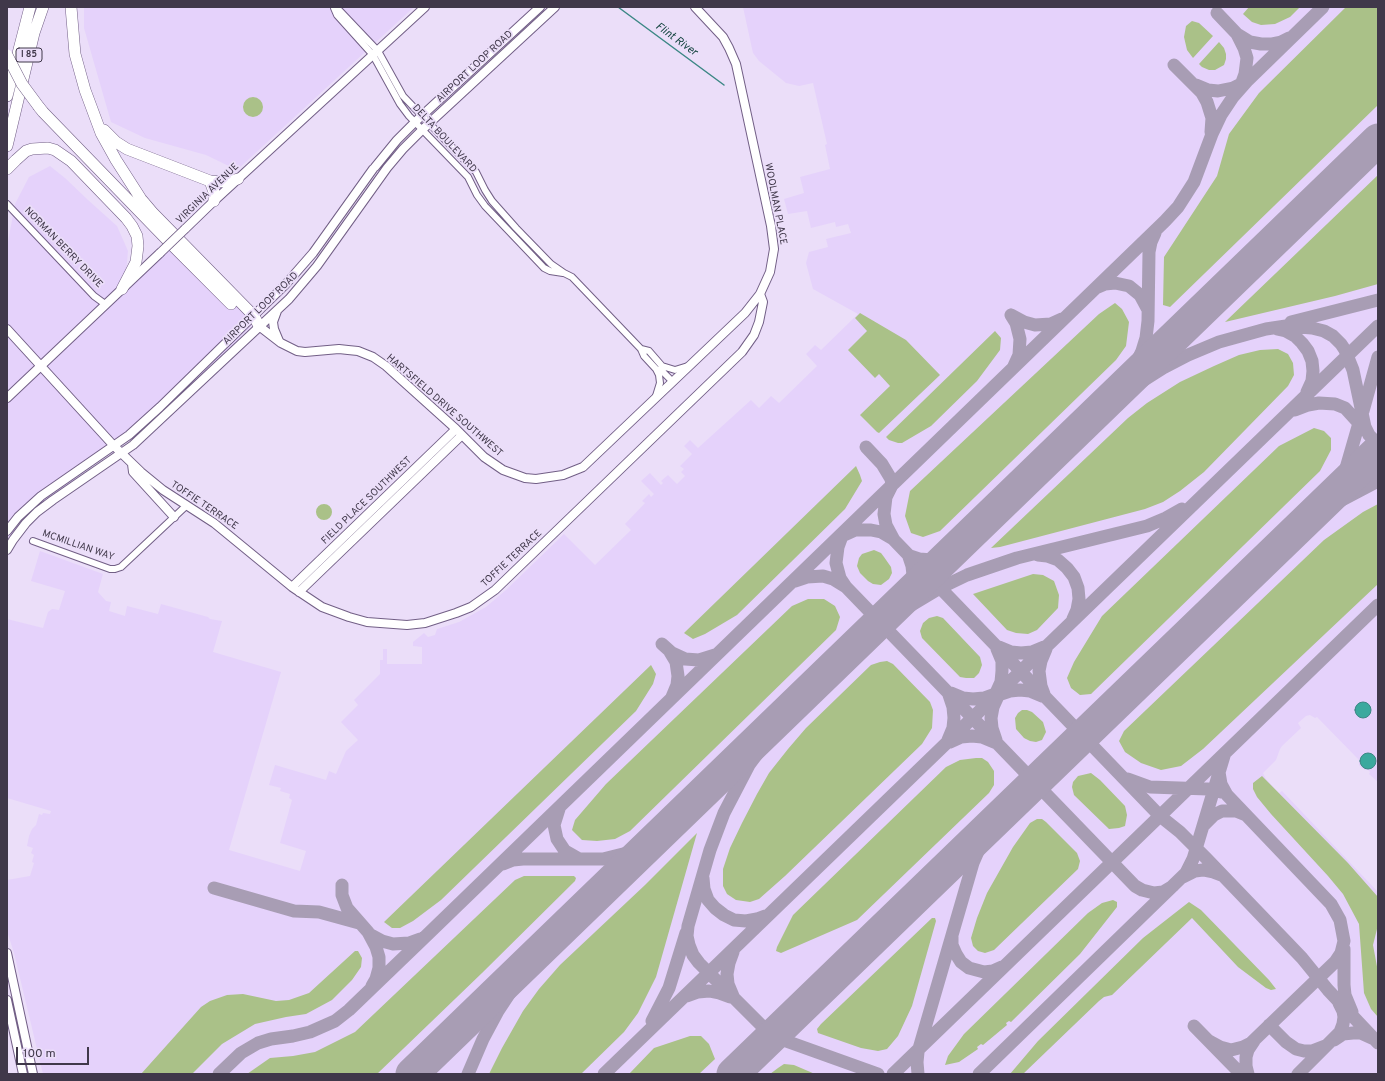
<!DOCTYPE html>
<html>
<head>
<meta charset="utf-8">
<style>
	body { margin:0 }
	#map { position:relative; width:1385px; height:1081px; overflow:hidden; background:#ebdef9; font-family:Overpass,sans-serif }
	canvas { display:block }
	.frame { position:absolute; inset:0; border:8px solid #40384a; pointer-events:none }
	.scale { position:absolute; left:16px; top:1047px; width:73px; height:18px; box-sizing:border-box; border:2px solid #40384a; border-top:0; padding-left:5px; font-size:12px; line-height:14px; white-space:nowrap; color:#40384a; -webkit-text-stroke:3px #ebdef9; paint-order:stroke }
</style>
</head>
<body>
<div id="map">
<canvas width="1385" height="1081"></canvas>
<div class="frame"></div>
<div class="scale">100 m</div>
</div>
<script>
const ctx = document.querySelector('canvas').getContext('2d');
ctx.lineJoin = 'round';
function fillPath(path, color) { ctx.fillStyle = color; ctx.fill(path, 'evenodd'); }
const shape = rows => new Path2D(rows.map(r => 'M' + r).join(''));
function trace(path, color, width, dash) { ctx.strokeStyle = color; ctx.lineWidth = width; ctx.lineCap = dash ? 'butt' : 'round'; ctx.setLineDash(dash || []); ctx.stroke(path); }
function label(font, color, halo, rows, align = 'center') {
  ctx.font = font + ' Overpass,sans-serif'; ctx.lineWidth = 3.5; ctx.setLineDash([]); ctx.textBaseline = 'middle'; ctx.strokeStyle = halo; ctx.fillStyle = color; for (const [text, x, y, turn = 0] of rows) {
    ctx.save(); ctx.translate(x, y); ctx.rotate((+turn || 0) * Math.PI / 180); ctx.textAlign = isNaN(turn) ? turn : align; if (halo) ctx.strokeText(text, 0, 0); ctx.fillText(text, 0, 0); ctx.restore();
  }
}
const built = shape([
	[84,7,414,7,237,170,206,155,145,138,111,122,84,28],
	[743,7,1378,7,1378,782,1369,774,1370,772,1368,770,1365,770,1362,768,1359,765,1359,760,1317,717,1315,718,1310,715,1306,716,1298,723,1301,728,1282,746,1280,749,1276,760,1263,773,1266,779,1279,793,1282,791,1378,892,1378,1074,43,1074,14,953,7,931,7,880,30,876,34,863,32,862,34,855,31,853,33,848,27,846,29,836,32,829,36,825,39,814,42,815,43,813,50,814,51,811,7,798,7,619,43,628,48,612,52,609,59,610,65,591,31,581,40,551,103,574,98,592,106,601,111,602,109,611,125,616,127,606,158,614,161,604,208,617,210,619,222,621,213,652,281,672,229,850,300,871,306,851,280,843,292,800,289,798,290,794,280,791,281,788,269,785,275,765,326,780,329,771,336,774,346,751,358,740,341,722,358,705,354,700,380,674,380,660,383,660,383,649,387,649,387,664,422,664,422,647,413,646,413,642,424,633,428,637,435,635,437,629,459,622,486,607,506,590,564,534,595,565,631,530,625,524,645,503,642,501,649,494,651,497,654,494,641,481,650,473,661,485,663,483,661,481,668,475,677,484,685,476,681,472,684,469,680,466,692,454,684,446,690,440,698,448,751,400,759,408,771,396,779,403,817,366,806,354,815,345,821,350,858,314,813,289,806,263,809,252,828,247,826,239,851,233,848,224,836,227,835,222,811,228,807,211,788,214,784,199,804,193,800,177,830,169,825,145,827,144,813,83,799,86,786,83,759,61,753,53],
	[50,166,65,178,88,200,117,226,128,251,125,284,171,240,256,321,189,390,84,470,22,530,7,538,7,247,15,204,29,177]
]);
const green = shape([
	[1249,7,1300,7,1290,17,1275,24,1261,25,1252,22,1243,14],
	[1346,7,1378,7,1378,105,1170,307,1163,305,1164,257,1217,176,1229,134,1259,93],
	[1192,21,1199,23,1213,36,1193,58,1187,50,1184,37,1186,26],
	[1219,42,1224,48,1226,54,1226,59,1224,65,1215,70,1209,70,1202,67,1199,64],
	'243 107a10 10 0 1 1 20 0a10 10 0 1 1-20 0Z',
	[1378,175,1378,284,1335,296,1225,322],
	[1115,303,1122,309,1129,322,1126,346,1116,360,940,531,923,537,911,533,905,516,910,491,1099,314],
	[860,313,906,340,940,375,879,433,877,432,860,415,890,386,879,374,875,378,848,350,867,331,855,318],
	[995,331,1001,338,1000,350,977,381,931,426,902,443,898,443,889,440,886,437],
	[1278,349,1288,354,1293,363,1294,375,1288,386,1204,472,1180,491,1163,502,1145,509,1000,547,991,548,1128,418,1147,403,1180,382,1214,366,1239,355,1260,350],
	[1314,428,1324,431,1331,438,1331,450,1320,471,1091,694,1080,695,1071,688,1067,678,1074,662,1102,616,1279,446],
	[856,466,860,475,862,481,845,509,737,615,705,634,693,639,684,633],
	'316 512a8 8 0 1 1 16 0a8 8 0 1 1-16 0Z',
	[1378,504,1378,584,1203,749,1181,766,1161,770,1141,763,1125,752,1119,741,1124,731,1324,540,1363,512],
	[874,550,881,553,884,557,891,567,892,573,889,579,881,585,873,584,868,581,860,573,857,566,859,558,862,554],
	[1033,574,1043,575,1054,581,1059,595,1058,608,1037,630,1028,634,1016,633,1007,630,973,594],
	[808,599,824,599,835,606,840,617,836,630,630,831,615,839,597,841,582,840,572,830,575,820,606,784,792,606],
	[937,616,943,618,980,657,982,665,979,673,974,678,966,678,960,677,922,638,920,631,923,623,929,618],
	[887,661,893,664,930,702,933,710,932,728,922,744,785,876,759,899,750,902,736,900,727,894,723,886,723,869,730,848,742,823,757,794,769,773,788,749,806,728,871,665,880,662],
	[651,665,656,674,653,684,636,711,441,900,413,921,400,928,392,928,384,922],
	[1022,710,1027,710,1032,712,1043,722,1046,732,1042,740,1036,742,1030,741,1024,738,1016,729,1015,718,1018,713],
	[976,758,982,758,988,762,994,771,994,785,989,793,857,920,781,953,776,951,777,947,793,915,946,767,960,760],
	[1091,773,1100,780,1125,806,1127,815,1125,826,1119,828,1109,829,1074,795,1072,787,1073,782,1078,776],
	[1262,776,1348,863,1378,897,1378,925,1373,945,1378,972,1378,1017,1371,1009,1364,993,1359,924,1343,894,1328,876,1271,814,1257,797,1253,789,1253,783],
	[1037,819,1042,819,1046,822,1077,853,1080,861,1078,869,994,950,985,953,978,951,973,946,971,938,977,918,987,893,1013,847,1030,823],
	[697,833,656,977,638,1013,624,1032,581,1074,489,1074,502,1048,523,1011,539,989,560,965,645,885],
	[524,876,574,876,576,878,575,881,482,973,377,1074,247,1074,270,1058,293,1056,315,1052,355,1032,515,880],
	[1113,900,1117,902,1117,907,1080,954,1011,1022,1009,1021,1006,1023,1007,1025,983,1045,981,1044,977,1047,978,1049,959,1062,945,1065,948,1056,964,1034,1088,913,1102,903],
	[1189,902,1201,910,1269,980,1276,989,1271,990,1266,988,1238,967,1192,918,1112,995,1104,997,1099,1001,1023,1074,1010,1074,1038,1041,1143,938],
	[932,918,935,918,936,921,912,1006,898,1036,887,1049,878,1051,861,1048,818,1033,817,1029,821,1024],
	[355,951,358,951,362,958,361,967,352,980,332,1000,306,1014,286,1017,255,1024,222,1044,192,1074,141,1074,201,1007,210,1001,227,995,243,994,276,1001,289,1000,309,993],
	[690,1036,701,1036,709,1044,715,1059,699,1074,629,1074,654,1048],
	[784,1064,794,1065,815,1074,770,1074,778,1068]
]);
const water = shape([
	'1355 710a8 8 0 1 1 16 0a8 8 0 1 1-16 0Z',
	'1360 761a8 8 0 1 1 16 0a8 8 0 1 1-16 0Z'
]);
const stream = shape([
	[618,7,724,85]
]);
const taxiway = shape([
	[1217,13,1237,34,1250,42,1261,44,1271,44,1281,42,1289,38],
	[1237,34,1244,48,1247,58,1245,74,1241,85],
	[1174,65,1202,93,1207,102,1212,118,1211,132],
	[1196,85,1208,90,1218,91,1233,88,1243,83],
	[1098,287,1105,284,1115,283,1129,286,1140,295,1147,308],
	[1011,315,1016,323,1020,339,1019,355,1014,366],
	[1011,315,1024,322,1035,325,1051,324,1062,319],
	[1291,322,1378,300],
	[1277,329,1286,331,1295,336,1302,343,1308,351,1312,361,1313,371,1312,381,1307,392],
	[1126,384,1142,351,1146,338,1148,321,1149,252,1151,242,1155,233],
	[1103,406,1163,368,1188,355,1219,342,1266,329,1286,326,1312,328,1324,331,1333,336,1341,344,1345,350,1353,370,1365,427,1369,435,1378,444],
	[1295,410,1308,405,1319,403,1335,404,1345,408,1365,430],
	[1363,411,1378,357],
	[866,447,882,464,891,479,892,485,886,497,884,514,886,525,894,540,1160,816,1180,832,1206,858,1302,958,1328,990,1378,1043],
	[1337,491,1344,475,1359,423,1359,417],
	[844,535,855,530,871,530,881,532,893,539],
	[842,536,838,547,836,563,840,578,846,587,1135,886,1142,890,1154,893,1163,892,1173,886],
	[1289,536,1340,501,1378,481],
	[1038,555,1047,556,1058,560,1067,568,1074,577,1078,588,1079,599,1077,610,1073,619],
	[910,556,919,559,933,560,941,558,950,554],
	[795,581,807,577,823,576,833,579,846,587],
	[907,596,912,584,913,575,912,566,909,557],
	[859,642,910,606,940,588,967,575,1017,558,1147,526,1166,518,1182,509],
	[662,644,672,653,685,659,699,660,715,655],
	[999,647,1011,652,1021,653,1032,652,1044,647],
	[670,652,676,662,678,676,677,685,672,697],
	[951,693,963,698,973,699,984,698,995,694],
	[996,693,1001,682,1002,671,1002,661,997,649],
	[1044,694,1041,686,1039,671,1041,661,1046,649],
	[998,695,1010,691,1020,690,1030,691,1042,696],
	[792,707,749,765,724,813,710,850,688,926,687,936,689,945,693,955,699,963,772,1036,878,1074],
	[948,740,953,728,954,718,953,707,949,695],
	[996,740,992,728,991,718,993,707,998,696],
	[950,742,961,737,972,736,982,737,994,742],
	[1128,779,1150,787,1208,789,1221,792],
	[559,809,554,825,557,839,565,851,579,859],
	[1204,825,1214,815,1222,811,1236,811,1246,815],
	[503,864,513,860,523,859,603,859,627,853,655,839],
	[1183,877,1195,871,1203,870,1213,872,1221,875],
	[703,878,704,889,708,900,715,908,724,915,734,920,746,921,757,919,765,916],
	[342,885,342,895,347,908,368,932,376,947,379,957,379,968,376,979,372,986],
	[214,888,294,911,319,912,359,923],
	[369,934,382,941,393,944,409,943,420,939],
	[952,937,952,945,956,954,961,962,969,968,984,972,993,971,1002,967],
	[1344,949,1344,985,1345,995,1352,1012],
	[733,952,729,963,727,974,728,984,733,996],
	[687,996,698,992,709,991,719,993,730,997],
	[652,1021,669,988,686,933],
	[1269,1025,1286,1042,1296,1049,1304,1051,1312,1051,1325,1046],
	[1194,1026,1241,1074],
	[1334,1040,1343,1034,1353,1033,1361,1033,1372,1038],
	[1209,1041,1220,1047,1231,1050,1243,1047,1251,1043,1335,962,1341,953,1344,941,1340,920,1331,904,1227,795,1221,784,1219,772],
	[219,1074,241,1053,258,1043,271,1039,293,1036,310,1032,335,1021,349,1010,428,934,1165,221,1178,207,1194,182,1212,134,1221,115,1233,97,1248,80,1323,7],
	[468,1074,483,1039,498,1011,537,952],
	[604,1074,1378,326],
	[893,1074,1378,605],
	[918,1074,917,1062,918,1052,973,863,980,847,990,830,1012,804],
	[979,1074,1186,873,1193,859,1224,756],
	[1248,1074,1246,1066,1246,1057,1248,1050,1254,1041],
	[1298,1074,1340,1032,1343,1024,1344,1017,1343,1011,1339,1003]
]);
const runway = shape([
	[412,1074,1378,140],
	[733,1074,1378,451]
]);
const street = shape([
	[334,8,337,15,373,55,400,104,409,116,468,177,477,195,485,206,544,268,550,271,563,273],
	[336,10,340,11,378,51,403,96,476,172,485,190,492,201,516,228,551,264,564,273,572,277,641,349,644,356,656,369,663,372,673,382],
	[7,204,94,296,105,304],
	[641,349,649,351,662,366,663,372],
	[662,366,675,370,688,366],
	[656,369,659,375,660,383,656,396],
	[33,541,110,569,115,569,121,567,187,505]
]);
const secondary = shape([
	[375,167,397,140,415,122,540,7],
	[185,229,214,201,425,7],
	[277,311,273,322,274,329,279,341],
	[259,326,281,343,297,351,305,352,339,349,348,350,358,351,373,357,386,366,456,429,484,457,503,470,525,478,536,479,563,475,583,467,745,313,760,294,770,272,774,249,771,226,736,64,729,48,723,37,695,7],
	[7,329,114,446,141,472,163,490,214,523,292,587,322,607,349,617,367,622,407,625,425,623,456,613,471,607,495,590,742,352,754,335,759,322,763,302,760,294],
	[7,398,160,253],
	[132,464,133,472,174,517],
	[7,531,18,517,41,496,129,435,160,407,285,285,313,253,373,169],
	[7,550,13,540,26,523,37,512,53,500,133,445,289,299,317,266,387,168,403,149,423,129,555,7],
	[292,587,456,429],
	[299,592,462,435],
	[7,953,33,1074],
	[7,1000,23,1074]
]);
const highway = shape([
	[71,7,75,54,85,90,101,133,116,160,141,199,152,212,254,316,259,326],
	[7,96,30,7],
	[39,107,43,112,171,244,231,304],
	[104,130,116,142,127,149,210,181,226,182,238,179],
	[7,146,34,33,43,7],
	[7,169,16,160,26,151,32,149,48,148,55,150,71,161,126,218,132,226,137,236,138,246,136,262,122,289],
	[210,181,214,192,214,201]
]);
const secondaryBridge = shape([
	[160,253,185,229]
]);
const highwayBridge = shape([
	[7,55,22,84,39,107]
]);
const shields = [
	[29,55,26]
];
const shieldNames = [
	["I 85",29,55]
];
const streetNames = [
	["AIRPORT LOOP ROAD",475,67,-43],
	["DELTA BOULEVARD",444,139,47],
	["VIRGINIA AVENUE",208,194,-44],
	["WOOLMAN PLACE",775,204,79],
	["NORMAN BERRY DRIVE",63,248,46],
	["AIRPORT LOOP ROAD",261,309,-44],
	["HARTSFIELD DRIVE SOUTHWEST",444,406,41],
	["FIELD PLACE SOUTHWEST",367,501,-44],
	["TOFFIE TERRACE",204,506,34],
	["MCMILLIAN WAY",78,546,19],
	["TOFFIE TERRACE",512,559,-43]
];
const waterNames = [
	["Flint River",676,40,36]
];
fillPath(built, '#e5d2fb');
fillPath(green, '#aac188');
fillPath(water, '#3ba99e');
trace(water, '#3c8785', 1);
trace(stream, '#3c8785', 1.5);
trace(taxiway, '#a89db4', 13);
trace(runway, '#a89db4', 33);
trace(street, '#725f86', 8);
trace(secondary, '#725f86', 10);
trace(highway, '#725f86', 12);
trace(street, '#fff', 6);
trace(secondary, '#fff', 8);
trace(highway, '#fff', 11);
trace(secondaryBridge, '#725f86', 10, []);
trace(highwayBridge, '#725f86', 12, []);
trace(secondaryBridge, '#fff', 8);
trace(highwayBridge, '#fff', 11);
for (const [x, y, w] of shields) { const box = new Path2D(); box.roundRect(x - w / 2, y - 7, w, 14, 3); ctx.fillStyle = '#ebdef9'; ctx.fill(box); trace(box, '#40384a', 1); }
label('bold 9px', '#40384a', null, shieldNames);
label('10px', '#40384a', '#ebdef9', streetNames);
label('italic 11px', '#11423d', '#ebdef9', waterNames);
</script>
</body>
</html>
